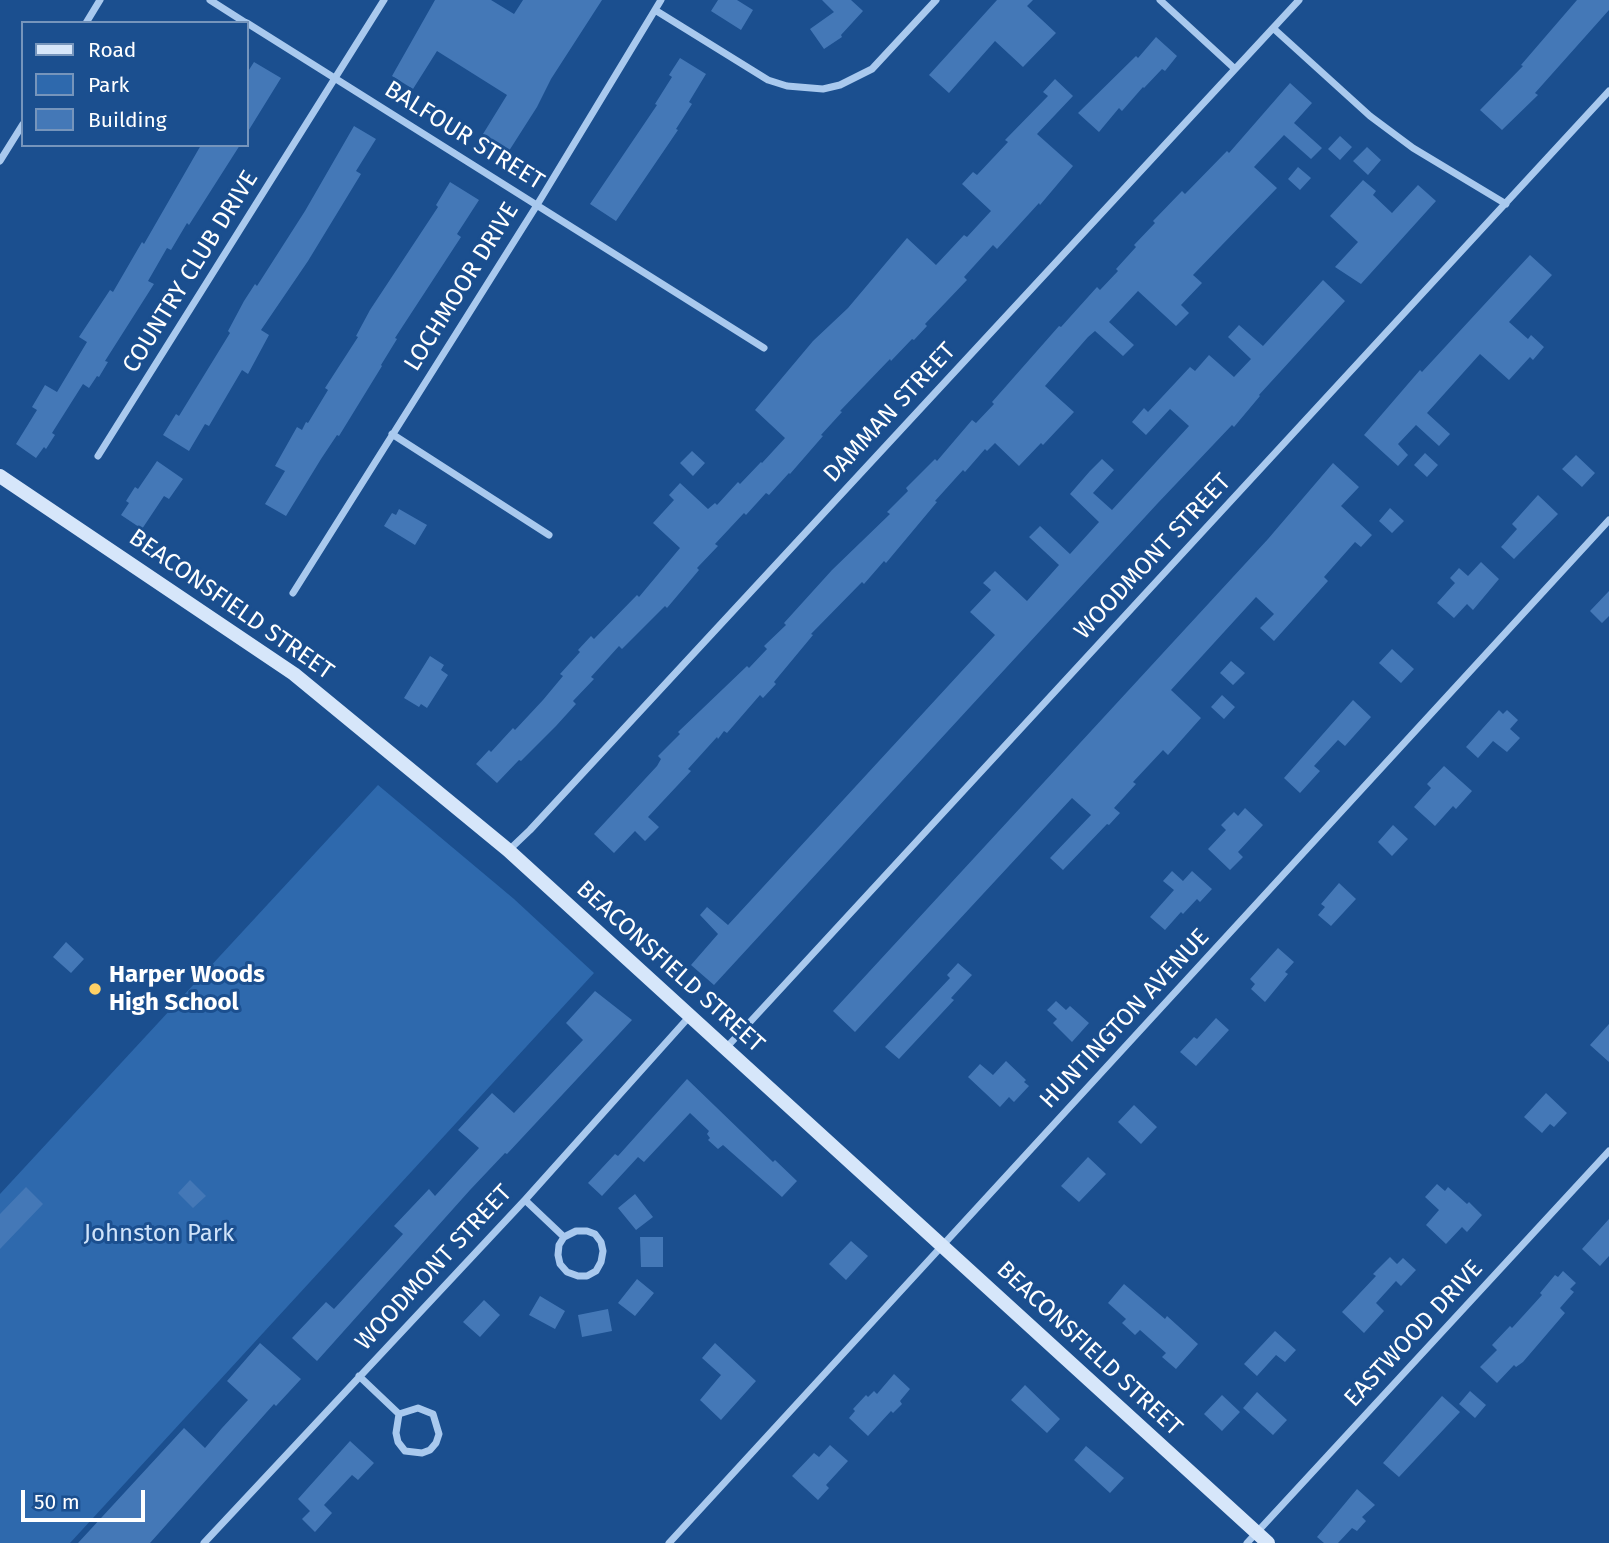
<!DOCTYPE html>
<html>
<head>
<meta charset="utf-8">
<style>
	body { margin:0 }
	#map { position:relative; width:1609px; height:1543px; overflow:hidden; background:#1b4f8f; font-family:"Fira Sans",sans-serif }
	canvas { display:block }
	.legend { position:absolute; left:21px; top:21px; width:228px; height:126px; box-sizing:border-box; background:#1b4f8f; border:2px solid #7695bc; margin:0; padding:9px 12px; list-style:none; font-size:21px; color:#fff }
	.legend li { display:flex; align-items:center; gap:14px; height:35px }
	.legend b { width:35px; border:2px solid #7695bc }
	.scale { position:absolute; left:21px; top:1490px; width:124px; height:32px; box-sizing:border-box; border:4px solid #fff; border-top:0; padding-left:9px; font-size:21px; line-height:24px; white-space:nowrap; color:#fff; -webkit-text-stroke:5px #1b4f8f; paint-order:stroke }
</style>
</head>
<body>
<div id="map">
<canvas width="1609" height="1543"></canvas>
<ul class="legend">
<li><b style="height:9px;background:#d6e6fa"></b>Road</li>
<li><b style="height:19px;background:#2e69ad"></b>Park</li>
<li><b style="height:19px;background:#4478b7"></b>Building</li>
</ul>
<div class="scale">50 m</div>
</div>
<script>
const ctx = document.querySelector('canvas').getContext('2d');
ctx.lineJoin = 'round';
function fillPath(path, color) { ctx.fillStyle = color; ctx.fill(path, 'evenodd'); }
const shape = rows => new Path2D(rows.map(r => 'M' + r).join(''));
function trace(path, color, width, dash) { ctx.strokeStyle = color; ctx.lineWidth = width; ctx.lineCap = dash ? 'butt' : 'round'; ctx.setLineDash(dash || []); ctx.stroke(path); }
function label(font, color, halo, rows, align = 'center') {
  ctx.font = font + ' "Fira Sans",sans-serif'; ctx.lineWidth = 6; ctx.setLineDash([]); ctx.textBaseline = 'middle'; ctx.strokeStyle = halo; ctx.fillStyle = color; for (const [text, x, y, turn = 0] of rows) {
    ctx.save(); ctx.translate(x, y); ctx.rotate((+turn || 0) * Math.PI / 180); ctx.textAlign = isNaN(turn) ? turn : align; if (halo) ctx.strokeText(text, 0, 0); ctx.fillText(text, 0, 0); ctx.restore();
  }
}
const green = shape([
	[378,785,514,899,594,973,70,1543,0,1543,0,1194]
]);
const building = shape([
	[435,0,491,0,514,14,523,0,602,0,551,79,537,107,507,154,486,141,489,137,483,134,507,95,437,51,413,89,392,76],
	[718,0,737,0,753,10,741,30,711,11],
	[822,0,851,0,863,11,841,35,842,37,824,49,810,29,834,12],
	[997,0,1033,0,1027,6,1056,33,1023,67,995,41,949,93,929,75],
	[1577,0,1609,0,1609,10,1535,93,1538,95,1502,130,1480,110,1523,66,1521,65],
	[1156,37,1177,56,1165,71,1162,69,1144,88,1143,87,1122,111,1119,108,1099,132,1078,113,1136,56,1138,58],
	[680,58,706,74,689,102,692,104,676,129,678,130,616,221,590,204,657,105,655,104,672,77,669,75],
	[254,62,281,78,247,133,247,73],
	[1055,79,1073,96,1037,134,1073,166,1040,205,1039,203,997,249,993,245,964,277,967,280,925,324,927,326,914,340,912,339,891,361,890,359,840,411,842,412,821,435,823,436,790,474,789,473,769,495,766,493,746,515,744,513,715,544,718,546,697,568,699,570,667,608,665,606,622,649,619,646,591,677,594,679,573,701,576,704,556,726,521,761,519,760,497,783,476,764,489,750,491,752,513,728,515,730,543,700,563,676,560,674,580,652,578,650,591,636,594,639,637,595,639,597,680,548,653,523,674,500,669,495,680,483,708,509,715,503,717,505,738,482,740,484,761,462,762,463,785,438,755,410,813,341,848,308,907,238,936,265,964,235,967,237,991,211,962,184,973,172,977,175,1008,142,1005,140,1048,96,1043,92],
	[1290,83,1312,103,1294,123,1322,148,1311,159,1284,135,1254,167,1277,188,1193,275,1202,283,1181,305,1189,313,1176,326,1138,291,1109,322,1134,345,1123,356,1095,331,1088,337,1045,386,1074,412,1043,445,1041,443,1019,466,995,443,987,451,985,449,965,472,963,470,935,501,937,502,886,563,884,561,864,584,862,582,811,634,813,635,774,682,776,684,763,698,760,695,727,733,724,731,718,739,717,737,688,769,691,771,648,817,659,827,645,841,635,831,614,853,594,834,657,766,661,759,658,756,680,734,678,732,747,666,749,668,767,649,764,646,786,625,784,623,832,570,890,514,887,512,908,491,906,488,935,459,937,461,972,420,976,423,994,404,992,402,1059,326,1061,327,1097,287,1100,290,1118,271,1116,269,1136,247,1134,245,1155,223,1153,221,1182,191,1185,194,1227,151,1229,153],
	[354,126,376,139,356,171,361,174,308,261,261,330,269,335,248,374,242,370,209,426,205,424,189,451,163,435,176,414,179,416,230,333,228,331,244,301,255,284,257,286,305,211],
	[1340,136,1352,147,1340,160,1328,149],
	[201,145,240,145,189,225,187,223,171,250,167,248,148,281,154,284,105,361,108,362,99,377,97,376,89,388,83,384,52,433,55,435,46,449,44,447,36,458,16,444,37,410,32,407,45,385,57,392,87,342,79,337,110,290,113,292,142,242,144,244],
	[1367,147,1381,160,1368,175,1353,161],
	[1298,167,1311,178,1300,190,1288,179],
	[1363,180,1376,191,1373,195,1392,213,1418,185,1436,201,1361,284,1335,267,1358,242,1330,216],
	[450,182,479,200,457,234,461,237,395,338,397,339,381,365,382,366,339,436,337,435,321,459,286,516,265,504,285,471,275,466,297,427,302,430,306,422,308,423,328,390,325,388,358,337,356,336,370,310,438,207,436,205],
	[1530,255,1552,275,1509,322,1528,339,1531,335,1544,347,1533,360,1530,357,1509,380,1480,354,1427,413,1450,434,1439,446,1416,425,1398,444,1408,455,1398,466,1364,435,1420,370,1422,372],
	[1323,280,1345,301,1259,395,1260,396,1234,427,1232,425,1157,504,714,985,691,965,718,934,700,915,707,907,728,925,995,635,970,612,991,590,983,583,995,571,1027,601,1059,565,1029,537,1040,526,1070,554,1099,522,1070,494,1090,471,1102,459,1114,470,1093,493,1112,510,1189,426,1170,409,1146,435,1132,422,1144,408,1148,412,1190,367,1195,371,1209,355,1234,377,1251,359,1228,337,1239,325,1263,346],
	[692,451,705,463,693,476,680,463],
	[1425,453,1438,465,1427,477,1414,465],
	[1576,455,1595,473,1582,487,1562,469],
	[157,461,183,479,169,499,164,496,142,529,121,515,129,503,126,501,135,487,138,489],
	[1333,463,1359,487,1341,506,1372,535,1361,547,1355,542,1324,577,1328,581,1274,641,1260,628,1274,614,1256,597,1171,690,1201,718,1168,755,1163,750,1133,782,1136,784,1114,808,1120,813,1109,825,1107,824,1063,870,1050,858,1091,815,1072,798,855,1032,833,1011,1268,539],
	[1538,495,1558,514,1514,559,1501,547,1517,529,1512,524],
	[1390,508,1404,521,1392,533,1379,521],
	[399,509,427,525,415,545,384,526,392,513,396,515],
	[1481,562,1499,579,1473,610,1467,604,1454,618,1437,603,1455,583,1450,578,1459,568,1468,576],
	[1609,591,1609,616,1602,623,1590,611],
	[1392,649,1414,669,1401,683,1379,663],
	[430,656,444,665,441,670,448,675,427,708,421,704,419,707,404,698],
	[1231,661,1245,673,1233,685,1220,673],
	[1222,695,1235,707,1224,719,1211,707],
	[1353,700,1371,717,1345,746,1338,740,1314,766,1320,771,1300,793,1284,778],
	[1499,710,1503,714,1507,710,1518,720,1510,729,1520,738,1507,752,1493,741,1478,758,1466,747],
	[1444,766,1472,791,1456,809,1453,806,1435,826,1414,807,1431,788,1427,784],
	[1245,808,1263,825,1238,852,1243,857,1230,870,1208,849,1226,830,1221,825,1234,812,1238,816],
	[1393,825,1408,839,1392,856,1378,842],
	[1172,871,1183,881,1192,871,1212,889,1200,902,1197,899,1183,914,1181,912,1165,930,1150,917,1174,890,1163,881],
	[1339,883,1356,899,1331,926,1318,915,1325,907,1321,904],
	[66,942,84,959,71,973,53,957],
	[1278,948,1294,962,1285,972,1288,974,1265,1002,1251,989,1255,984,1250,979],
	[958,963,972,975,951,998,954,1000,899,1059,885,1047,950,978,947,975],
	[595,991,632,1020,507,1154,505,1153,470,1190,317,1361,292,1338,326,1302,334,1309,403,1234,394,1226,429,1189,435,1196,479,1148,458,1130,492,1093,514,1113,583,1040,566,1023],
	[1056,1001,1066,1010,1070,1006,1089,1023,1072,1042,1053,1023,1057,1019,1047,1010],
	[1216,1018,1229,1030,1196,1066,1180,1052,1194,1037,1197,1039],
	[1609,1024,1609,1062,1590,1045],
	[1006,1061,1026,1080,1024,1082,1029,1086,1014,1102,1009,1097,1000,1107,968,1077,980,1064,993,1075],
	[687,1079,773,1162,775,1160,797,1181,782,1197,723,1145,718,1149,708,1140,710,1138,707,1134,709,1131,690,1113,644,1162,638,1157,602,1196,588,1183,615,1154,618,1156],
	[1546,1093,1567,1113,1554,1127,1550,1124,1542,1133,1524,1117],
	[1134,1105,1157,1127,1141,1144,1118,1122],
	[1088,1157,1106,1174,1079,1202,1061,1186],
	[190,1180,206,1196,193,1208,178,1193],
	[1437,1184,1445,1191,1448,1187,1467,1204,1469,1202,1482,1215,1467,1232,1462,1227,1446,1244,1426,1225,1439,1210,1425,1197],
	[26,1187,43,1204,0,1249,0,1214],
	[635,1194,653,1217,636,1230,618,1208],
	[1609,1219,1609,1256,1600,1266,1582,1249],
	[640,1237,663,1237,663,1267,641,1267],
	[851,1241,868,1256,846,1280,829,1264],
	[1390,1257,1397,1264,1403,1258,1416,1270,1401,1286,1396,1281,1376,1303,1384,1311,1364,1333,1342,1312,1376,1276,1373,1274],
	[1563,1271,1576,1283,1570,1289,1574,1292,1560,1308,1565,1313,1523,1362,1516,1367,1514,1365,1497,1383,1480,1367,1497,1350,1492,1345,1510,1326,1512,1328,1542,1295,1540,1293,1555,1275,1558,1277],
	[637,1279,654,1293,635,1316,618,1303],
	[1124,1284,1165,1319,1167,1316,1198,1344,1176,1369,1162,1357,1166,1353,1140,1330,1135,1335,1122,1323,1126,1319,1108,1303],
	[540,1296,565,1311,555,1329,529,1315],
	[484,1300,500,1315,480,1337,463,1322],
	[608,1309,612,1331,582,1337,578,1315],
	[1275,1331,1296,1350,1285,1362,1276,1355,1257,1376,1244,1364],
	[260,1343,301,1379,276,1406,274,1404,150,1543,78,1543,184,1428,205,1448,222,1428,248,1400,227,1381],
	[715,1343,756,1381,721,1420,700,1400,721,1375,702,1358],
	[894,1374,910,1389,900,1401,902,1404,893,1413,891,1411,868,1436,849,1418,855,1411,853,1409,866,1395,868,1397,874,1391,877,1394],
	[1025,1385,1060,1419,1047,1433,1011,1400],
	[1470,1391,1486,1405,1475,1418,1459,1404],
	[1257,1392,1287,1420,1273,1435,1243,1408],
	[1222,1395,1240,1412,1222,1431,1204,1414],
	[1442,1396,1460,1412,1399,1477,1383,1463],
	[350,1441,374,1463,358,1480,352,1475,324,1505,332,1513,315,1532,302,1519,310,1511,298,1499],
	[830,1445,848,1461,826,1485,829,1488,818,1500,792,1476,814,1453,819,1457],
	[1086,1446,1124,1478,1110,1493,1074,1460],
	[1357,1489,1375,1505,1362,1517,1366,1521,1357,1531,1352,1528,1338,1543,1324,1543,1317,1537]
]);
const street = shape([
	[210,0,246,23],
	[1160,0,1235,69],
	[655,10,768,80,787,86,823,89,840,85,872,69,936,0],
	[86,23,100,0],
	[247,23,764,348],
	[1273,28,1370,116,1413,148,1506,204],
	[0,161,23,124],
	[392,434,549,535],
	[98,456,384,0],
	[293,593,537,205,661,0],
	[509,850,530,830,1299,0],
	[726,1048,1609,91],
	[525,1200,564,1237,559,1245,558,1255,560,1264,567,1272,578,1276,587,1276,596,1271,601,1262,603,1251,601,1242,595,1234,587,1231,576,1231,564,1237],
	[359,1376,399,1414,396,1433,398,1442,405,1451,422,1453,430,1450,436,1443,439,1434,433,1414,418,1408,399,1414],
	[204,1543,525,1200,689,1017],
	[669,1543,1609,520],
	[1247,1543,1609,1151]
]);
const secondary = shape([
	[0,476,294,674,508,850,1268,1543]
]);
const markers = [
	[95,989,7,"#ffd166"]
];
const streetNames = [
	["BALFOUR STREET",464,136,32],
	["COUNTRY CLUB DRIVE",191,272,-58],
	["LOCHMOOR DRIVE",462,287,-58],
	["DAMMAN STREET",890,413,-47],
	["WOODMONT STREET",1153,557,-47],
	["BEACONSFIELD STREET",231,605,35],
	["BEACONSFIELD STREET",670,967,42],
	["HUNTINGTON AVENUE",1125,1019,-47],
	["WOODMONT STREET",434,1268,-47],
	["EASTWOOD DRIVE",1414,1334,-47],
	["BEACONSFIELD STREET",1089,1349,43]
];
const poiNames = [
	["Harper Woods",109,975],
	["High School",109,1003]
];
const parkNames = [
	["Johnston Park",159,1234]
];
fillPath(green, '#2e69ad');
fillPath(building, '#4478b7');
trace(street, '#a9c9ee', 7);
trace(secondary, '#d6e6fa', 14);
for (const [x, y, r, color] of markers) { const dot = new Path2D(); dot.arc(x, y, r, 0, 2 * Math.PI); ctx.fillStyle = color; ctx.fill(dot); trace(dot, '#1b4f8f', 2.5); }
label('24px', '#fff', '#1b4f8f', streetNames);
label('bold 24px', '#fff', '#1b4f8f', poiNames, 'left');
label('24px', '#cfe3fa', '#1b4f8f', parkNames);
</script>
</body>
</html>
